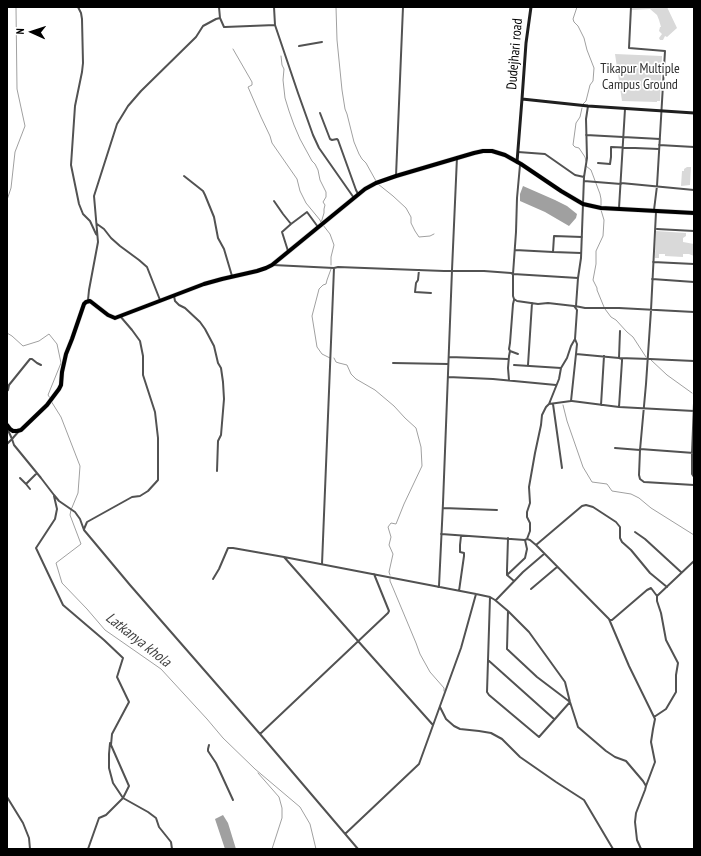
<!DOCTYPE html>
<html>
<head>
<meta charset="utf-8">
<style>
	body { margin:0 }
	#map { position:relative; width:701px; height:856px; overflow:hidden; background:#fff; font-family:"PT Sans Narrow",sans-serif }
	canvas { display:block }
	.frame { position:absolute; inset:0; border:8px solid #000; pointer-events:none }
	.north { position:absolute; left:12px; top:12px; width:40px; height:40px; -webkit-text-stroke:3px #fff; paint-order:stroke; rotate:273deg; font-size:11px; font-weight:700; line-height:16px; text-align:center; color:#000 }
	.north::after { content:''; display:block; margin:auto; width:14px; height:18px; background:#000; clip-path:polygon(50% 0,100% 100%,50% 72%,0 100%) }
</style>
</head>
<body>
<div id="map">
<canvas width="701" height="856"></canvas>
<div class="frame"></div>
<div class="north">N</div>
</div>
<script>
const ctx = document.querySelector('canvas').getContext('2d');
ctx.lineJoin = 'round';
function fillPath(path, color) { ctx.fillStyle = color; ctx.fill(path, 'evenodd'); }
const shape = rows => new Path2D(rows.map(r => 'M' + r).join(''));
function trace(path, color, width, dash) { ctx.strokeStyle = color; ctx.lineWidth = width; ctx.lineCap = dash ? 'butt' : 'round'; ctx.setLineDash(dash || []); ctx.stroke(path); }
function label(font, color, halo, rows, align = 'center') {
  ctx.font = font + ' "PT Sans Narrow",sans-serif'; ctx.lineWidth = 3.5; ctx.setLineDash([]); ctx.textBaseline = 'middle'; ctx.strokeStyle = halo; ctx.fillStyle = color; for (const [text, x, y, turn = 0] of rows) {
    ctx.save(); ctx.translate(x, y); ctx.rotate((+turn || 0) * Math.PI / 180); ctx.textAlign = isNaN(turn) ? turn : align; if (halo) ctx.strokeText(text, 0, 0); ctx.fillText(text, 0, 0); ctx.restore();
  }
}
const green = shape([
	[632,7,667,7,677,28,667,37,665,36,663,40,660,40,659,38,662,34,659,31,660,27,661,27,659,20,657,15,650,9,632,10],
	[615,54,662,56,660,101,657,101,657,102,622,101],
	[687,167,691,167,690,185,681,186,682,171,684,171,684,169],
	[656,231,686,233,686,236,683,238,683,242,694,244,694,256,689,254,683,254,683,257,665,256,665,254,659,254,659,258,655,258]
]);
const water = shape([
	[523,186,555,200,567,206,577,214,576,218,569,226,545,212,520,201,520,194],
	[223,815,228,823,236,849,225,849,215,819]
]);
const stream = shape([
	[336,7,337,40,342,90,345,109,347,114,354,142,359,154,362,159,366,163,376,181],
	[577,7,573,19,574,22,578,26,584,38,587,50,594,68,593,81,590,85,586,101,583,104],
	[233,49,252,82,252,85,248,87,261,117,270,136,272,143,297,179,300,191,306,203,320,220,321,223],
	[281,56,282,65,284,69,283,80,285,98,289,111,294,125,300,139,312,161,315,164,318,170,320,180,326,192,326,197,323,202,325,205,324,209,324,213,321,223],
	[582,108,580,117,576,123,573,145,575,147,579,148,585,157,586,161],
	[586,166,591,170,600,194,601,199,601,206],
	[378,184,393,196,406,208,411,217,411,223,415,231,419,237,430,236,434,234],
	[7,200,11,188,15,152,25,126,17,89,16,7],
	[601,210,604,220,603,236,596,251,596,264,593,280,597,288,597,290,604,307],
	[323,225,330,234,334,245,331,257,331,265],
	[605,309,611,317,616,320,627,332,633,337,646,357],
	[7,333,12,336,23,346,39,341,49,334,57,344,61,363,48,395,50,398],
	[330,358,322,354,317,347,312,316,318,293,319,289,323,285,326,284,327,280,331,269],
	[334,358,336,362,339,363,347,365,351,374,356,379,375,390,394,406,405,418,416,428,421,447,422,466,404,504,396,524,391,523,388,527,391,537,389,545,393,554,389,572,390,575],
	[651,360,667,375,692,393],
	[51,401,61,417,80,466,78,493,71,510,70,515,81,544,56,563,62,583,87,609,105,630,161,669,207,719,223,738,255,769,300,807,310,824,316,849],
	[563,405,567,421,583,467,592,482,607,484,612,491,631,494,639,498,651,508,694,535],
	[390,579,390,581,393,588,416,643,420,654,430,672,444,688,444,691],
	[258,773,279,797,282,808,282,818,272,849]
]);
const street = shape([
	[78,7,81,13,82,19,83,63,82,72,75,106,71,165,79,204,83,214,90,221,96,234,97,235],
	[274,7,275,25,298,93,313,135,319,148,354,198],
	[631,7,629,48,665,51,657,186,654,210],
	[220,18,224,27,225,27,275,25],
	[299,46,322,42],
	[320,113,330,139,332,140,337,139,338,140,356,190,358,194],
	[586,135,660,139],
	[659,145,694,147],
	[518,152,545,154,575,175,584,177],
	[598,163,610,164,611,157,611,147,659,149],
	[520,165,517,198,516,232,513,274,578,278],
	[184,176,203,191,205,195,214,217,218,238,224,249,232,276],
	[396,176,403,7],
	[584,181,621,184],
	[621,183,694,190],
	[274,201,283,214,291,224],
	[619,208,625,109],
	[656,212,651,310,646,384,640,450,639,475,640,479,644,482,694,485],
	[97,224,104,229,111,238,120,246,139,260,147,267,160,300],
	[657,229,694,231],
	[515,250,553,252,554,236,582,237],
	[288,251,282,232,291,224,307,212,318,227],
	[553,252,581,253],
	[653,262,694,264],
	[273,265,334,268,338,267,444,271,484,271,511,273,513,274,513,296,514,299,517,301,538,304,548,303,574,306,577,310,575,339,577,344,576,354,619,358,650,359,694,361],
	[419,270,418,280,416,283,415,292,431,293],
	[652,279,694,282],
	[174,296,175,301,179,305,185,308,200,322,205,329,214,346,218,363,221,368,223,382,224,399,221,435,218,441,217,471],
	[88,300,89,290,98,242,94,196,117,124,128,106,141,91,196,37,203,26,216,19,220,18,219,7],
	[514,300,513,304,510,343,509,349,510,351,518,354],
	[575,306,585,308,619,308,694,312],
	[576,306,578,278,581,258,584,177,587,158,586,119,588,106],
	[576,354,571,401,549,404,546,407,542,415,541,425,535,453,529,487,530,503,527,512,527,517,530,523,530,531,527,539,530,540,536,545,609,619,629,666,655,719,653,729,651,742,655,762,646,786],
	[449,357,508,359],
	[393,363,448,364],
	[514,365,561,368],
	[528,365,532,303],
	[448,377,493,379,556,385],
	[509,380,508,368,509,356,510,351],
	[7,391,8,390,9,385,30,359,32,359,37,363,41,365],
	[572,401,619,407,694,411],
	[694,403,692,453,692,474,694,477],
	[549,404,559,379,561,368,567,358,571,346,575,339],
	[553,404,562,468],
	[601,405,604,356],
	[619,407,622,361,622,359,619,358,620,331],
	[19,431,12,439,14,445,41,478,54,495,59,501,75,512,80,519,84,530,130,585,260,734,358,849],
	[7,444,12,439,8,430],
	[615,448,640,450],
	[640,449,694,453],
	[20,478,26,484,37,473],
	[26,484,30,489],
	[54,496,57,509,55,519,36,548,63,605,104,640,123,658,117,677,129,702,112,734,111,745,129,786,123,798,106,815,99,818,88,849],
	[443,508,497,510],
	[84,529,87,522,132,497,140,496,148,491,158,480,158,438,155,412,143,375,143,356,140,341,132,330,120,316],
	[635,532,645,539,681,572],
	[441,534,525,540,527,539],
	[508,538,507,570,507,575,514,581],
	[536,545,582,506,586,505,593,507,616,522,620,527,620,538,622,542,631,550,650,573,667,587],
	[284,557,358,641,433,725],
	[322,564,334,268],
	[507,575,525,558,527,549,525,540],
	[213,579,219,569,228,548,233,548,284,557,476,594,490,597,495,600,508,611,529,632,565,682,570,702,578,727,606,751,615,757,626,761,643,781,646,786,645,790,636,813,635,822,637,840,641,849],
	[438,587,439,586,443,503,452,270,457,157],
	[531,589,557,567],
	[459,591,464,556,464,553,460,552,460,545,461,536],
	[657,596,694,561],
	[490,597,487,692,489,695,539,737,570,702,537,677,507,649,508,611],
	[496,600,523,572,544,554],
	[610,620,612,620,647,590,651,588,657,596,657,601,661,613,666,640,678,663,676,675,676,692,666,709,654,717],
	[488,660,554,719],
	[440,707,446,719,454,726,460,729,479,731,491,733,502,739,520,757,556,782,584,800,613,849],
	[260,734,388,613,389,611,374,574],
	[110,743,109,754,109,768,113,783,123,798,148,812,156,818,159,827,171,842,172,849],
	[209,745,208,749,208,751,216,763,233,800],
	[7,797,23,823,29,838,30,849],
	[345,834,419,764,461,648,476,594]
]);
const secondary = shape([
	[531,7,526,43,522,99,588,106,694,113],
	[517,162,522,99]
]);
const primary = shape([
	[7,425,10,429,13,431,17,431,21,430,47,405,59,389,61,385,62,372,66,354,72,339,84,304,86,302,90,301,108,315,115,318,204,284,222,279,257,271,266,268,272,265,365,189,376,183,396,176,474,153,483,151,492,151,505,155,521,164,561,191,583,204,601,208,694,213]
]);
const streetNames = [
	["Dudejhari road",515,54,-85]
];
const parkNames = [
	["Tikapur Multiple",640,69],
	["Campus Ground",640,85]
];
const waterNames = [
	["Latkanya khola",138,640,38]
];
fillPath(green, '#d9d9d9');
fillPath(water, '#a0a0a0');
trace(stream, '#a0a0a0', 1);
trace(primary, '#dbdbdb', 5);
trace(street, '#525252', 2);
trace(secondary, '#1f1f1f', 3);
trace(primary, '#000', 4);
label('14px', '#000', '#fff', streetNames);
label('14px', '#303030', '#fff', parkNames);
label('italic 15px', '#414141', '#fff', waterNames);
</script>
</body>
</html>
